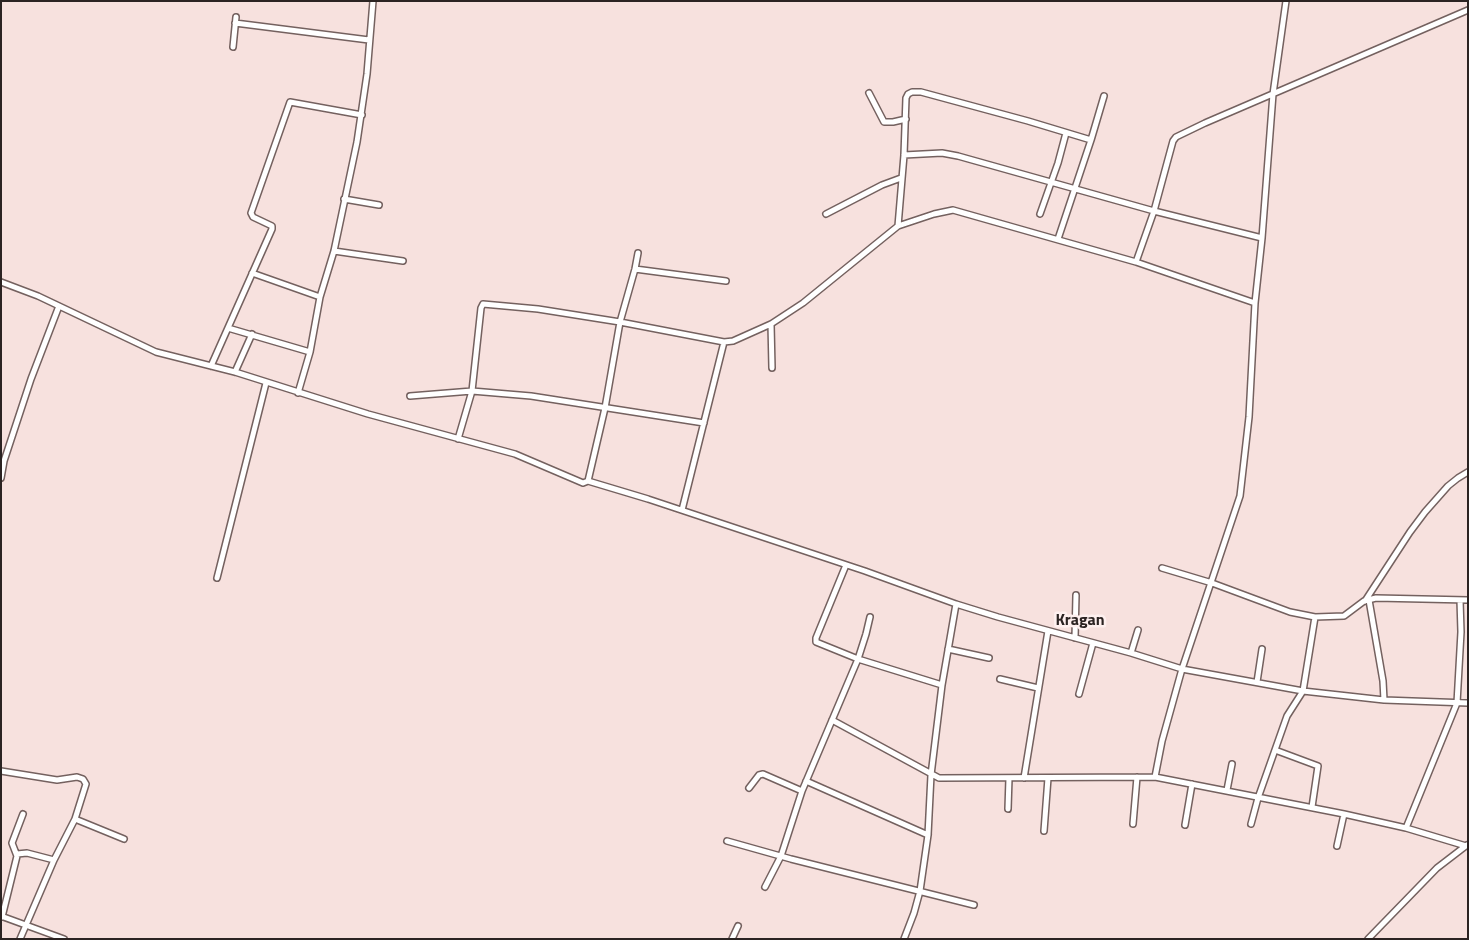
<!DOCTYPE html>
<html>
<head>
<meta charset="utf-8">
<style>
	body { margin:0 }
	#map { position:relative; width:1469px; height:940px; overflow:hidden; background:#f7e1de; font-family:"Titillium Web",sans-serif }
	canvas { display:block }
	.frame { position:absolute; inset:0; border:2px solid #2b2322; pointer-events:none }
</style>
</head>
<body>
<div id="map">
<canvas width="1469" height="940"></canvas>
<div class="frame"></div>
</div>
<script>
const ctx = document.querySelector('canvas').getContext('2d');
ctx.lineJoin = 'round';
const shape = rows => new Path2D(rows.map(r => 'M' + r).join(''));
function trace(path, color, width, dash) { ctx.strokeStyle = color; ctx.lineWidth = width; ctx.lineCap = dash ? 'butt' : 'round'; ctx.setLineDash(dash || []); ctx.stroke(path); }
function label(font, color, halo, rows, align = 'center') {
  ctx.font = font + ' "Titillium Web",sans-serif'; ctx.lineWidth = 5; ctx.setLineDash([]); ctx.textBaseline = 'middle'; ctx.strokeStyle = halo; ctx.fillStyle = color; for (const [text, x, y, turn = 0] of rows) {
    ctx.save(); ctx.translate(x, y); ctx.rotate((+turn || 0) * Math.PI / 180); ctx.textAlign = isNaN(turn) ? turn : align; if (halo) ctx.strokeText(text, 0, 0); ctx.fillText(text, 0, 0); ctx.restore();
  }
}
const minor = shape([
	[235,23,369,40],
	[233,47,236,17],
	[869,93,884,122,893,122,906,119],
	[1091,140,1104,96],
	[904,155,942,153,958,156,1154,211,1262,238],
	[344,199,379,205],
	[826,214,882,185,901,178],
	[1040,214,1058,163,1066,133],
	[898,226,934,214,953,210,1136,262,1255,303],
	[334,251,403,261],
	[1136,262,1154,211,1173,141,1176,137,1205,123,1468,10],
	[635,269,726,281],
	[252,273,320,297],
	[1,282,38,296,156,352,235,372,368,414,515,454,583,483,588,481,648,499,865,571,956,604,998,617,1131,653,1182,669,1303,691,1384,700,1468,703],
	[771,324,772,368],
	[228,328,310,352],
	[211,366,272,229,272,226,253,217,251,213,290,102,362,115],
	[235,372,252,334],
	[298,393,310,352,320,297,334,251,357,142,367,74,373,1],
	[410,396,472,391,531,396,704,423],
	[458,439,472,391,481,308,483,304,538,309,620,322,724,342,733,341,771,324,803,303,898,226,904,155,906,98,908,94,912,92,921,92,1028,121,1091,140,1058,239],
	[1,478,4,461,31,379,59,306],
	[588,481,605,408,620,322,635,269,638,253],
	[682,510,724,342],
	[846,565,816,638,816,642,858,659,866,634,870,617],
	[1162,568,1212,583,1290,612,1315,617,1344,616,1364,601,1376,598,1468,600],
	[217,578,266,383],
	[1369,600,1383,681,1384,700],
	[1365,601,1410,532,1425,512,1448,486,1458,478,1468,472],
	[1075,638,1076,595],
	[948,649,989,658],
	[1131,653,1138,630],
	[1000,679,1038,688],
	[1257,682,1262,649],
	[1079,694,1093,643],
	[832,720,939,778,1155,777,1344,814,1406,828,1466,846],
	[1275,750,1318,766,1312,807],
	[1,771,57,780,77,777,83,779,86,784,75,819,54,860,20,939],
	[1155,777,1162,741,1182,669,1240,496,1249,417,1255,303,1262,238,1273,94,1286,1],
	[1024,778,1048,631],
	[806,781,928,835],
	[749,788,759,775,763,774,802,791],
	[1227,790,1232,764],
	[1008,809,1009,778],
	[75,819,124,839],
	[1133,824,1137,777],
	[1251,824,1258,798,1287,716,1303,691,1315,617],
	[1185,825,1192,784],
	[1406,828,1457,703,1461,632,1460,600],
	[1044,831,1048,778],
	[727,841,791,859,974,905],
	[1337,846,1344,814],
	[17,854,27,853,54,860],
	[765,887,781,856,802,791,858,659,942,685],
	[1,916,64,939],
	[2,917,17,856,12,843,23,814],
	[732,939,738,926],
	[904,939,914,913,920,891,928,835,931,775,942,685,956,604],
	[1368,939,1437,868,1467,845]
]);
const quarterNames = [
	["Kragan",1080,621]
];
trace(minor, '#74615f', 8);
trace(minor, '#fff', 5);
label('bold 16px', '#2b2322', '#fef0ef', quarterNames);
</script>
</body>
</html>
